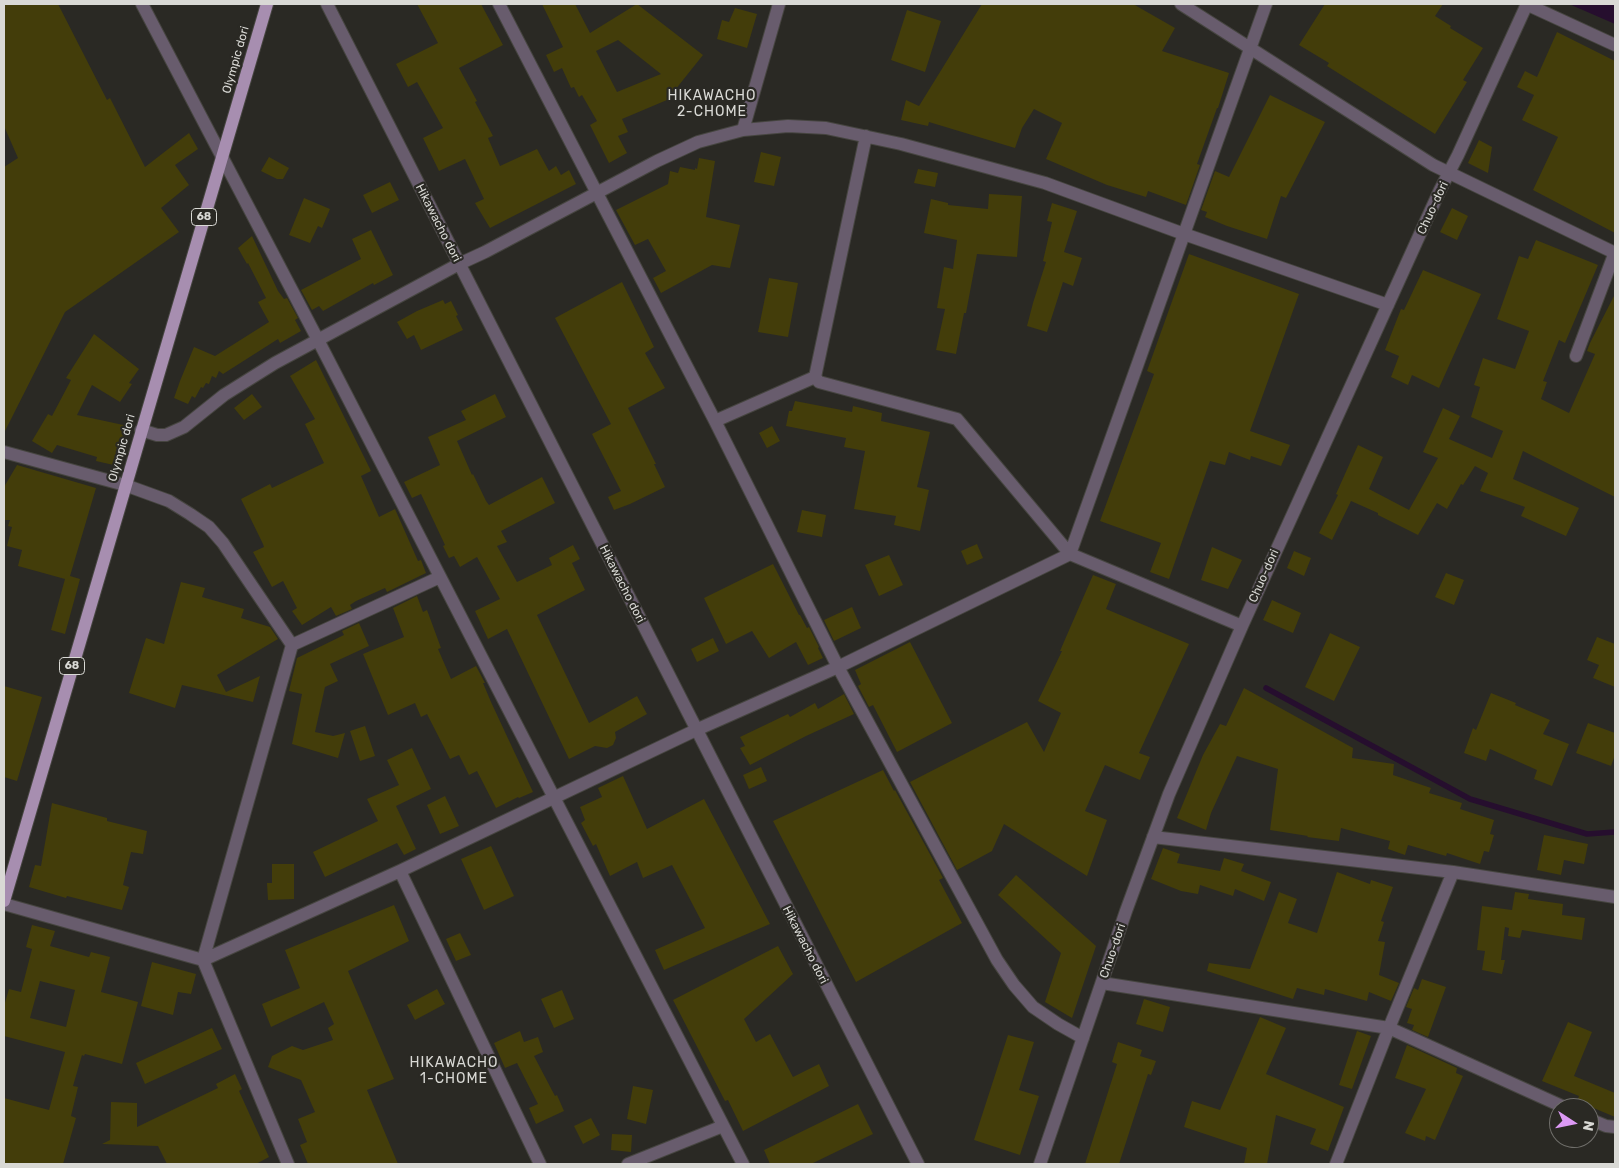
<!DOCTYPE html>
<html>
<head>
<meta charset="utf-8">
<style>
	body { margin:0 }
	#map { position:relative; width:1619px; height:1168px; overflow:hidden; background:#2a2924; font-family:Rubik,sans-serif }
	canvas { display:block }
	.frame { position:absolute; inset:0; border:5px solid #d9d9d5; pointer-events:none }
	.north { position:absolute; left:1549px; top:1098px; width:50px; height:50px; box-sizing:border-box; background:#2a2924; border:1px solid #706f6b; border-radius:50%; rotate:101deg; font-size:14px; font-weight:700; line-height:20px; text-align:center; color:#d9d9d5 }
	.north::after { content:''; display:block; margin:auto; width:18px; height:22px; background:#dc99f4; clip-path:polygon(50% 0,100% 100%,50% 72%,0 100%) }
</style>
</head>
<body>
<div id="map">
<canvas width="1619" height="1168"></canvas>
<div class="frame"></div>
<div class="north">N</div>
</div>
<script>
const ctx = document.querySelector('canvas').getContext('2d');
ctx.lineJoin = 'round';
function fillPath(path, color) { ctx.fillStyle = color; ctx.fill(path, 'evenodd'); }
const shape = rows => new Path2D(rows.map(r => 'M' + r).join(''));
function trace(path, color, width, dash) { ctx.strokeStyle = color; ctx.lineWidth = width; ctx.lineCap = dash ? 'butt' : 'round'; ctx.setLineDash(dash || []); ctx.stroke(path); }
function label(font, color, halo, rows, align = 'center') {
  ctx.font = font + ' Rubik,sans-serif'; ctx.lineWidth = 4.5; ctx.setLineDash([]); ctx.textBaseline = 'middle'; ctx.strokeStyle = halo; ctx.fillStyle = color; for (const [text, x, y, turn = 0] of rows) {
    ctx.save(); ctx.translate(x, y); ctx.rotate((+turn || 0) * Math.PI / 180); ctx.textAlign = isNaN(turn) ? turn : align; if (halo) ctx.strokeText(text, 0, 0); ctx.fillText(text, 0, 0); ctx.restore();
  }
}
const water = shape([
	[1569,4,1615,4,1615,24]
]);
const stream = shape([
	[1266,688,1470,799,1587,834,1615,832]
]);
const building = shape([
	[4,4,58,4,107,100,110,98,145,167,189,133,198,149,175,165,189,185,161,208,179,232,65,312,4,433,4,167,18,158,4,126],
	[417,4,481,4,503,45,459,68,477,101,475,102,493,136,488,138,500,166,537,149,549,171,556,166,561,175,569,170,576,184,490,228,475,203,484,199,465,159,439,171,423,138,443,128,417,82,408,87,396,64,438,43],
	[542,4,575,4,590,33,637,4,703,55,667,100,622,119,628,132,618,136,627,153,609,163,590,125,597,121,582,95,579,97,574,87,571,88,562,68,554,72,546,55,563,47],
	[618,40,661,74,617,92,596,51],
	[982,4,1133,4,1175,28,1162,51,1229,73,1218,108,1217,108,1197,164,1200,165,1186,205,1148,191,1146,197,1107,185,1046,159,1062,123,1034,109,1022,128,1015,148,929,122,928,126,901,120,906,100,919,106],
	[1325,4,1443,4,1435,16,1451,26,1450,28,1483,48,1463,80,1467,82,1435,134,1327,66,1329,63,1299,45],
	[735,8,757,14,747,48,717,39,722,20,729,22],
	[907,10,941,21,925,72,891,60],
	[1557,32,1615,61,1615,233,1533,190,1558,137,1522,120,1534,95,1517,87,1525,71,1537,77],
	[1270,95,1325,122,1286,198,1281,196,1267,239,1227,226,1205,217,1207,212,1201,210,1215,171,1229,177],
	[1479,140,1492,147,1488,173,1468,163],
	[761,152,781,157,774,186,754,182],
	[269,157,289,168,283,179,277,179,261,171],
	[699,158,715,161,706,217,740,225,730,268,712,265,661,293,653,278,666,271,648,239,635,245,616,210,668,184,670,171,678,173,680,167,695,170,695,168,697,169],
	[918,169,938,173,935,187,914,183],
	[390,182,399,200,372,213,363,195],
	[989,194,1022,196,1017,257,977,254,966,313,964,313,956,354,936,350,945,309,937,308,944,267,953,269,957,240,924,233,931,199,948,203,948,205,988,209],
	[304,198,330,209,322,228,318,226,310,243,289,235],
	[1052,203,1077,211,1064,252,1082,258,1073,286,1063,282,1047,332,1027,326,1033,303,1046,262,1043,261,1052,222,1047,221],
	[1452,208,1468,216,1457,240,1440,232],
	[371,230,393,275,374,285,373,283,323,311,319,306,312,310,301,290,361,259,352,239],
	[252,236,278,291,284,299,287,298,298,318,295,320,301,331,280,343,278,339,223,374,219,371,216,378,212,376,209,384,206,383,203,388,201,387,195,398,192,396,188,404,174,398,180,381,194,347,215,356,269,322,258,302,266,298,248,263,247,264,238,248],
	[1536,240,1598,265,1565,343,1559,340,1543,381,1547,382,1541,399,1569,413,1595,354,1587,351,1590,343,1615,294,1615,497,1523,451,1513,479,1579,508,1566,536,1521,516,1525,507,1480,491,1488,473,1475,466,1463,485,1461,484,1447,509,1437,503,1418,535,1378,515,1378,513,1351,501,1332,540,1319,533,1338,495,1336,494,1358,445,1383,457,1369,489,1409,510,1438,458,1423,452,1443,408,1460,416,1449,439,1492,458,1503,431,1471,417,1480,387,1474,385,1483,358,1515,369,1529,331,1497,319,1519,256,1528,259],
	[1189,254,1299,294,1250,431,1290,445,1281,466,1251,456,1250,460,1229,452,1225,465,1210,461,1169,579,1150,572,1161,543,1100,521,1154,374,1147,371],
	[1423,270,1481,294,1439,388,1412,375,1408,385,1391,377,1399,356,1385,350,1401,309,1404,310],
	[769,278,798,283,788,337,758,332],
	[622,282,654,347,645,353,665,388,628,408,656,464,654,464,665,487,630,504,614,510,608,497,621,491,592,434,611,424,555,318],
	[443,300,445,304,451,301,458,315,456,316,463,330,421,350,414,335,407,339,397,322,417,311],
	[94,334,139,369,129,383,132,384,120,402,92,385,77,415,128,426,125,446,122,445,118,466,96,461,97,457,57,445,52,453,32,441,48,414,52,416,71,380,66,378],
	[316,360,371,471,361,476,379,517,395,509,418,561,421,560,426,573,387,592,385,588,356,601,350,605,352,609,336,616,331,607,302,625,292,611,297,608,283,581,272,587,253,552,264,547,263,544,241,499,270,484,272,488,324,463,305,424,315,419,290,376],
	[252,394,262,407,244,420,234,408],
	[495,394,506,417,457,441,472,475,473,474,486,501,489,505,542,477,555,503,501,531,507,542,497,546,517,582,552,565,549,558,573,545,580,559,572,563,585,590,537,615,589,723,637,696,647,714,615,732,616,738,613,745,607,748,595,746,569,759,507,629,488,639,475,611,500,599,477,557,460,567,454,556,449,558,443,546,445,545,421,494,412,498,404,482,440,465,428,437,466,420,461,411],
	[795,401,852,412,853,406,882,413,881,421,930,432,917,487,929,490,920,531,894,525,896,516,854,509,865,451,844,447,846,438,786,426,789,411,792,411],
	[772,426,780,441,767,448,759,433],
	[17,465,96,488,70,576,80,579,65,634,51,630,65,579,18,566,22,550,7,546,12,527,8,526,10,520,4,520,4,487],
	[802,510,826,515,822,537,797,532],
	[977,544,983,558,967,565,961,551],
	[1212,547,1242,560,1228,589,1201,580],
	[1294,551,1311,558,1304,576,1287,568],
	[889,555,903,585,879,596,865,565],
	[773,564,799,615,800,615,807,628,809,627,819,647,818,648,823,658,808,665,796,642,769,658,752,631,726,644,704,598],
	[1446,573,1464,580,1454,605,1435,597],
	[1093,575,1116,584,1106,609,1189,644,1139,753,1150,757,1140,780,1105,765,1085,811,1107,820,1087,876,1004,824,992,851,957,870,910,782,1027,722,1044,752,1061,713,1038,701,1062,651,1060,651],
	[181,582,205,588,202,597,244,609,241,618,270,627,278,639,217,675,226,692,260,676,253,702,182,685,175,708,129,693,146,638,164,644],
	[417,596,423,612,427,610,441,648,438,649,451,679,476,666,485,683,483,683,491,702,533,792,519,798,518,797,496,808,477,771,469,775,459,755,450,759,427,714,421,717,415,703,388,715,363,654,404,637,393,608],
	[1272,600,1301,613,1293,633,1263,620],
	[852,607,861,628,834,641,824,620],
	[359,623,369,646,330,664,338,681,325,687,315,732,333,736,345,733,338,758,292,744,302,694,289,691,297,658,344,635,342,631],
	[1330,633,1360,647,1334,701,1305,687],
	[1597,637,1615,644,1615,687,1593,678,1599,665,1587,660],
	[713,638,719,651,697,662,691,649],
	[910,642,952,723,897,752,873,705,869,707,858,686,861,684,855,670],
	[4,686,42,697,17,781,4,777],
	[1244,688,1353,748,1352,758,1394,764,1393,775,1431,788,1429,793,1462,803,1460,809,1494,820,1490,834,1494,835,1489,852,1484,851,1480,864,1447,853,1446,856,1408,845,1405,855,1388,849,1390,841,1341,828,1339,841,1307,837,1308,836,1270,830,1278,769,1237,756,1211,813,1206,830,1177,818,1203,755,1220,724,1226,726],
	[1491,693,1516,703,1515,705,1550,720,1543,734,1569,744,1552,786,1534,779,1537,770,1490,749,1486,761,1464,753,1473,728,1476,730],
	[844,694,854,714,806,736,750,765,740,748,745,746,740,737,788,714,790,717,815,703,818,709],
	[1588,723,1615,733,1615,755,1611,766,1576,753],
	[365,726,375,756,360,761,350,731],
	[412,748,431,789,396,806,416,849,404,855,397,843,325,877,313,852,378,821,367,799,399,785,387,760],
	[761,767,767,781,749,789,743,775],
	[883,770,894,791,895,790,943,878,939,880,962,923,856,982,773,821],
	[623,776,647,829,704,799,770,924,664,970,655,950,705,928,672,865,643,878,637,862,610,876,596,844,593,846,581,823,585,820,580,807,602,797,598,788],
	[445,796,459,826,440,834,427,805],
	[52,803,107,818,107,821,147,831,143,854,131,852,123,885,129,887,122,910,67,896,66,898,29,887,35,865,41,866],
	[1544,835,1588,844,1584,864,1564,860,1561,875,1537,870],
	[491,846,514,896,484,910,461,859],
	[1163,848,1180,854,1177,863,1220,871,1224,858,1244,864,1241,871,1271,882,1264,901,1235,889,1233,896,1200,885,1198,894,1181,891,1151,879],
	[272,864,294,864,294,899,268,900,267,883,272,883],
	[1337,872,1370,884,1371,880,1393,887,1381,921,1384,922,1378,941,1385,942,1379,975,1399,983,1391,1001,1369,992,1367,1001,1325,989,1324,995,1297,988,1293,999,1207,971,1209,963,1250,969,1279,892,1297,899,1288,923,1317,933],
	[1016,875,1096,946,1072,1018,1045,1002,1061,953,998,895],
	[1515,892,1529,894,1528,899,1563,904,1562,915,1585,918,1582,940,1522,930,1520,938,1508,936,1509,928,1505,927,1501,960,1505,960,1502,974,1482,970,1485,951,1477,950,1482,906,1512,910],
	[394,905,409,941,348,971,394,1079,367,1090,398,1164,308,1164,300,1145,307,1142,298,1119,315,1112,301,1080,268,1067,272,1056,292,1046,303,1050,333,1040,328,1028,334,1024,324,1002,271,1027,262,1004,300,988,285,950],
	[32,925,55,931,50,946,89,957,91,952,110,957,101,992,138,1002,122,1064,85,1054,84,1056,82,1055,73,1086,78,1087,71,1116,76,1118,63,1164,4,1164,4,1098,49,1110,65,1052,4,1036,4,1006,9,989,21,992,32,949,26,947],
	[40,981,75,990,66,1027,30,1018],
	[460,933,471,955,456,961,446,939],
	[778,946,793,974,744,1019,756,1042,770,1034,793,1077,819,1064,829,1086,743,1131,728,1100,725,1101,673,1000],
	[152,962,196,974,191,994,178,992,173,1015,141,1006],
	[1422,979,1446,987,1428,1037,1412,1030,1414,1025,1407,1023,1412,1009,1406,1007,1414,988,1418,990],
	[437,989,445,1004,415,1020,407,1005],
	[562,990,574,1019,554,1028,541,999],
	[1144,999,1170,1007,1163,1032,1136,1024],
	[1260,1017,1286,1028,1266,1074,1344,1107,1328,1151,1310,1144,1316,1129,1276,1115,1267,1164,1244,1164,1247,1148,1184,1127,1192,1101,1220,1110],
	[1568,1022,1592,1032,1574,1076,1615,1093,1615,1117,1577,1101,1579,1096,1542,1081],
	[212,1028,222,1049,145,1084,136,1063],
	[520,1031,524,1042,538,1037,543,1052,534,1056,555,1096,557,1095,564,1111,536,1124,529,1108,538,1104,517,1063,505,1068,494,1043],
	[1357,1031,1371,1036,1352,1089,1339,1085],
	[1008,1035,1034,1042,1019,1090,1039,1096,1020,1155,974,1140],
	[1118,1042,1142,1050,1140,1056,1156,1061,1151,1075,1148,1074,1119,1164,1085,1164,1117,1064,1112,1062],
	[1407,1045,1457,1068,1456,1073,1463,1076,1435,1140,1426,1136,1425,1141,1405,1133,1426,1089,1395,1078],
	[235,1074,242,1089,239,1091,269,1157,256,1164,167,1164,158,1146,102,1144,110,1140,111,1102,137,1103,137,1127,218,1088,216,1084],
	[633,1086,653,1090,646,1124,627,1119],
	[858,1104,873,1134,811,1164,770,1164,764,1150],
	[591,1118,600,1135,583,1144,574,1126],
	[612,1134,632,1135,631,1152,611,1150]
]);
const minor = shape([
	[142,4,318,340,743,1164],
	[327,4,918,1164],
	[499,4,715,421,838,667,997,960,1014,985,1033,1007,1058,1024,1083,1038],
	[1181,4,1433,165,1615,253],
	[1526,4,1615,45],
	[743,130,779,4],
	[1576,356,1615,252],
	[815,377,819,382,957,419,1070,554,1242,626],
	[715,421,815,377,866,136],
	[141,430,157,435,166,435,184,427,224,395,275,363,459,264,485,252,657,161,698,142,743,130,788,126,826,128,901,144,1045,183,1184,234,1388,305],
	[4,452,125,485,169,501,190,514,209,527,223,543,292,645,203,960,288,1164],
	[292,645,440,577],
	[1153,837,1453,872,1615,897],
	[400,871,540,1164],
	[4,904,203,960,400,871,696,730,838,667,1070,554,1266,4],
	[1102,983,1389,1028,1566,1108],
	[1589,1119,1606,1126,1615,1127],
	[628,1164,723,1126],
	[1040,1164,1126,911,1169,794,1242,626,1440,190,1458,155,1527,4],
	[1336,1164,1389,1028,1453,872]
]);
const major = shape([
	[4,901,267,4]
]);
const shields = [
	[204,217,25],
	[72,666,25]
];
const shieldNames = [
	["68",204,217],
	["68",72,666]
];
const streetNames = [
	["Olympic dori",236,60,-74],
	["Chuo-dori",1433,208,-65],
	["Hikawacho dori",438,223,63],
	["Olympic dori",122,448,-74],
	["Chuo-dori",1264,576,-66],
	["Hikawacho dori",622,584,63],
	["Hikawacho dori",805,945,63],
	["Chuo-dori",1113,951,-71]
];
const neighbourhoodNames = [
	["HIKAWACHO",712,96],
	["2-CHOME",712,112],
	["HIKAWACHO",454,1063],
	["1-CHOME",454,1079]
];
fillPath(water, '#260e2e');
trace(stream, '#260e2e', 5.5);
fillPath(building, '#433d0a');
trace(minor, '#464540', 14);
trace(major, '#464540', 14);
trace(minor, '#685c6d', 12);
trace(major, '#a78eb0', 12);
for (const [x, y, w] of shields) { const box = new Path2D(); box.roundRect(x - w / 2, y - 8.5, w, 17, 4); ctx.fillStyle = '#2a2924'; ctx.fill(box); trace(box, '#d9d9d5', 1); }
label('bold 11px', '#d9d9d5', null, shieldNames);
label('12px', '#d9d9d5', '#2a2924', streetNames);
ctx.letterSpacing = '1px';
label('14px', '#d9d9d5', '#2a2924', neighbourhoodNames);
ctx.letterSpacing = '0px';
</script>
</body>
</html>
